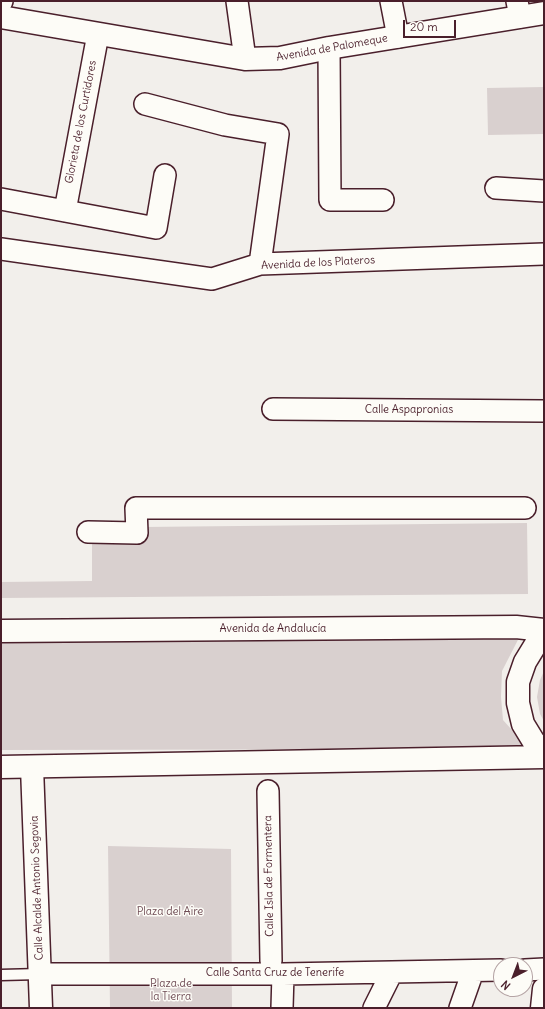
<!DOCTYPE html>
<html>
<head>
<meta charset="utf-8">
<style>
	body { margin:0 }
	#map { position:relative; width:545px; height:1009px; overflow:hidden; background:#f2efeb; font-family:Delius,sans-serif }
	canvas { display:block }
	.frame { position:absolute; inset:0; border:2px solid #4a1f2b; pointer-events:none }
	.north { position:absolute; left:493px; top:957px; width:40px; height:40px; box-sizing:border-box; background:#fdfcf7; border:1px solid #b5a4a5; border-radius:50%; rotate:222deg; font-size:11px; font-weight:700; line-height:16px; text-align:center; color:#4a1f2b }
	.north::after { content:''; display:block; margin:auto; width:14px; height:18px; background:#4a1f2b; clip-path:polygon(50% 0,100% 100%,50% 72%,0 100%) }
	.scale { position:absolute; left:403px; top:20px; width:53px; height:18px; box-sizing:border-box; border:2px solid #4a1f2b; border-top:0; padding-left:5px; font-size:12px; line-height:14px; white-space:nowrap; color:#4a1f2b; -webkit-text-stroke:3px #fdfcf7; paint-order:stroke }
</style>
</head>
<body>
<div id="map">
<canvas width="545" height="1009"></canvas>
<div class="frame"></div>
<div class="north">N</div>
<div class="scale">20 m</div>
</div>
<script>
const ctx = document.querySelector('canvas').getContext('2d');
ctx.lineJoin = 'round';
function fillPath(path, color) { ctx.fillStyle = color; ctx.fill(path, 'evenodd'); }
const shape = rows => new Path2D(rows.map(r => 'M' + r).join(''));
function trace(path, color, width, dash) { ctx.strokeStyle = color; ctx.lineWidth = width; ctx.lineCap = dash ? 'butt' : 'round'; ctx.setLineDash(dash || []); ctx.stroke(path); }
function label(font, color, halo, rows, align = 'center') {
  ctx.font = font + ' Delius,sans-serif'; ctx.lineWidth = 3; ctx.setLineDash([]); ctx.textBaseline = 'middle'; ctx.strokeStyle = halo; ctx.fillStyle = color; for (const [text, x, y, turn = 0] of rows) {
    ctx.save(); ctx.translate(x, y); ctx.rotate((+turn || 0) * Math.PI / 180); ctx.textAlign = isNaN(turn) ? turn : align; if (halo) ctx.strokeText(text, 0, 0); ctx.fillText(text, 0, 0); ctx.restore();
  }
}
const green = shape([
	[544,87,544,134,488,135,487,88],
	[527,523,528,594,1,598,1,582,92,581,92,537,143,527],
	[521,634,502,671,501,697,503,720,529,749,1,750,1,638],
	[544,671,544,721,540,714,537,697,540,680],
	[108,846,231,849,232,1008,110,1008]
]);
const lane = shape([
	[1,975,40,974]
]);
const street = shape([
	[237,1,245,59],
	[391,1,398,37],
	[517,1,520,17],
	[1,3,2,1],
	[329,48,330,200,383,200],
	[145,104,225,125,278,134,260,264],
	[496,188,544,191],
	[1,199,156,228,165,175],
	[65,211,98,34],
	[1,249,212,279,260,264,544,254],
	[273,409,544,411],
	[88,532,137,533,136,508,525,508],
	[268,791,271,961],
	[525,970,544,969],
	[40,974,283,974,501,970],
	[282,1008,283,974],
	[374,1008,392,972],
	[460,1008,473,971]
]);
const secondary = shape([
	[1,17,245,59,280,58,329,48,544,13],
	[32,767,41,1008],
	[542,1008,544,989]
]);
const primary = shape([
	[1,631,516,627,544,630],
	[544,638,536,644,525,662,518,682,518,703,523,724,534,742,544,751],
	[1,767,544,757]
]);
const streetNames = [
	["Avenida de Palomeque",332,48,-10],
	["Glorieta de los Curtidores",81,122,-79],
	["Avenida de los Plateros",318,263,-3],
	["Calle Aspapronias",409,410],
	["Avenida de Andalucía",273,629],
	["Calle Isla de Formentera",269,876,-91],
	["Calle Alcalde Antonio Segovia",37,888,-92],
	["Calle Santa Cruz de Tenerife",275,973]
];
const parkNames = [
	["Plaza del Aire",170,912],
	["Plaza de",171,984],
	["la Tierra",171,997]
];
fillPath(green, '#d9d0cf');
trace(lane, '#4a1f2b', 13);
trace(street, '#4a1f2b', 24);
trace(secondary, '#4a1f2b', 25);
trace(primary, '#4a1f2b', 25);
trace(lane, '#fdfcf7', 10);
trace(street, '#fdfcf7', 21);
trace(secondary, '#fdfcf7', 22);
trace(primary, '#fdfcf7', 22);
label('11px', '#4a1f2b', '#fdfcf7', streetNames);
label('11px', '#6e4b54', '#fdfcf7', parkNames);
</script>
</body>
</html>
